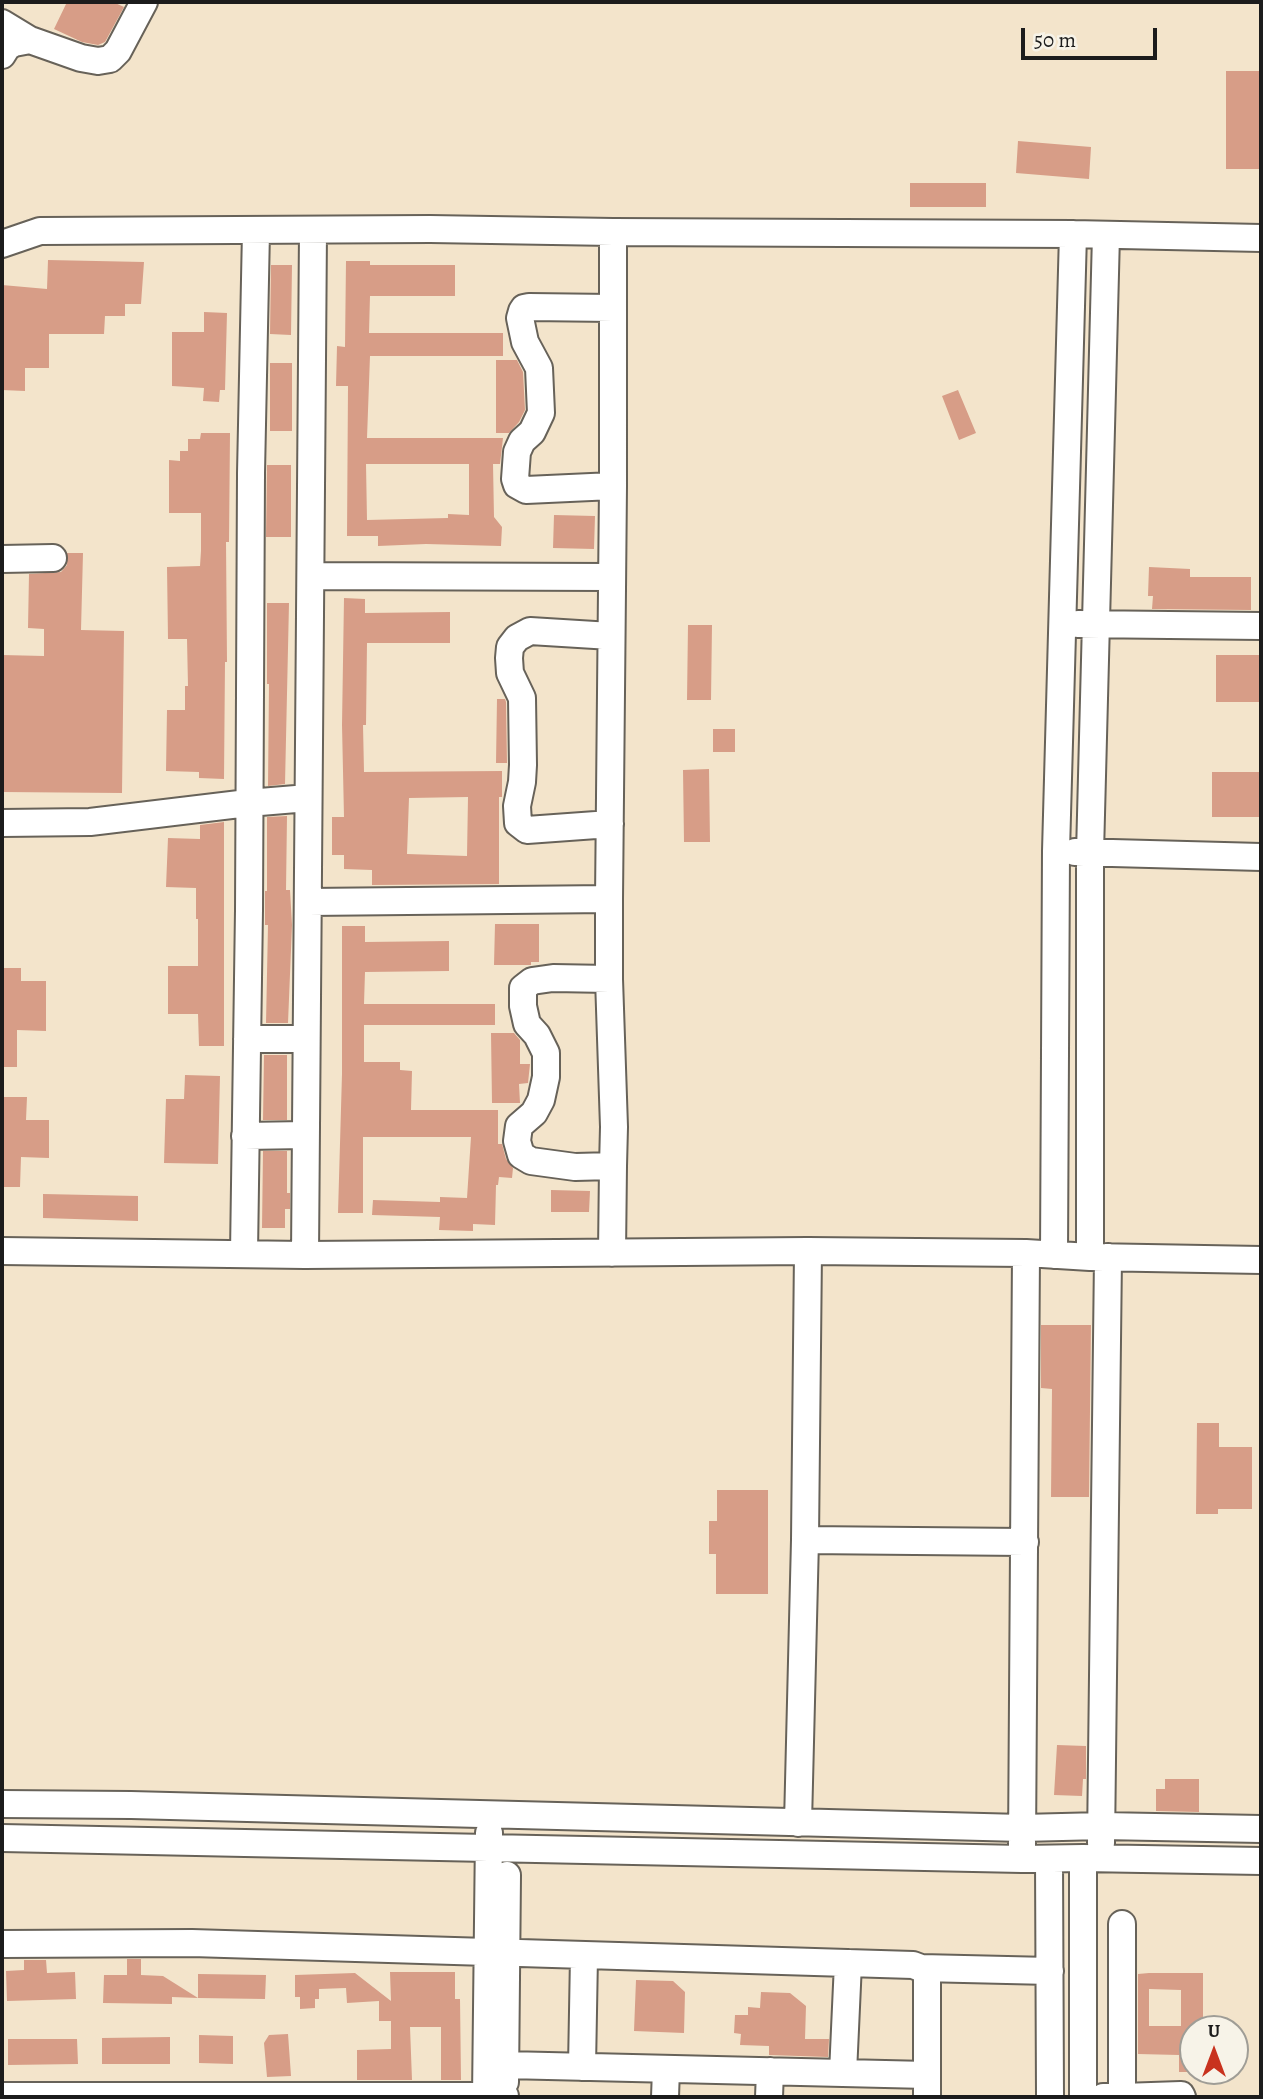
<!DOCTYPE html>
<html>
<head>
<meta charset="utf-8">
<style>
	body { margin:0 }
	#map { position:relative; width:1263px; height:2099px; overflow:hidden; background:#f3e4cb; font-family:Alegreya,serif }
	canvas { display:block }
	.frame { position:absolute; inset:0; border:4px solid #1c1c1c; pointer-events:none }
	.north { position:absolute; left:1179px; top:2015px; width:70px; height:70px; box-sizing:border-box; background:#f7f3e8; border:2px solid #9f9d96; border-radius:50%; rotate:0deg; font-size:19px; font-weight:700; line-height:28px; text-align:center; color:#1c1c1c }
	.north::after { content:''; display:block; margin:auto; width:24px; height:32px; background:#c8321e; clip-path:polygon(50% 0,100% 100%,50% 72%,0 100%) }
	.scale { position:absolute; left:1021px; top:28px; width:136px; height:32px; box-sizing:border-box; border:4px solid #1c1c1c; border-top:0; padding-left:9px; font-size:21px; line-height:24px; white-space:nowrap; color:#1c1c1c; -webkit-text-stroke:5px #f7f3e8; paint-order:stroke }
</style>
</head>
<body>
<div id="map">
<canvas width="1263" height="2099"></canvas>
<div class="frame"></div>
<div class="north">U</div>
<div class="scale">50 m</div>
</div>
<script>
const ctx = document.querySelector('canvas').getContext('2d');
ctx.lineJoin = 'round';
function fillPath(path, color) { ctx.fillStyle = color; ctx.fill(path, 'evenodd'); }
const shape = rows => new Path2D(rows.map(r => 'M' + r).join(''));
function trace(path, color, width, dash) { ctx.strokeStyle = color; ctx.lineWidth = width; ctx.lineCap = dash ? 'butt' : 'round'; ctx.setLineDash(dash || []); ctx.stroke(path); }
const building = shape([
	[67,2,113,2,124,7,105,42,98,45,82,42,54,29],
	[1226,71,1261,71,1261,169,1226,169],
	[1018,141,1091,147,1089,179,1016,173],
	[910,183,986,183,986,207,910,207],
	[48,260,144,262,141,304,125,304,125,316,105,316,104,334,49,334,49,368,25,368,25,391,2,390,2,285,47,289],
	[346,261,370,261,370,265,455,265,455,296,370,296,369,333,503,333,503,356,370,356,367,438,503,438,500,464,493,464,494,517,502,527,501,546,426,544,378,546,378,536,347,536,348,386,336,386,337,346,345,347],
	[366,464,469,464,469,515,448,514,448,518,367,520],
	[271,265,292,265,291,335,270,334],
	[204,312,227,313,225,390,220,390,219,402,203,401,204,388,172,386,172,332,204,332],
	[496,360,517,360,523,372,525,410,519,422,509,433,496,433],
	[270,363,292,363,292,431,270,431],
	[958,390,976,433,959,440,942,396],
	[201,433,230,433,229,542,226,542,227,662,225,662,224,779,199,778,199,772,166,771,167,710,185,710,185,686,188,686,187,639,168,639,167,567,200,566,201,551,201,513,169,513,169,460,180,461,180,451,188,451,188,439,200,439],
	[267,465,291,465,291,537,266,537],
	[554,515,595,516,594,549,553,548],
	[67,553,83,553,81,630,124,631,122,793,2,792,2,655,44,656,44,629,28,628,29,574,61,572,67,565],
	[1149,567,1190,569,1190,577,1251,577,1251,610,1152,609,1153,596,1148,596],
	[344,598,365,599,365,613,450,612,450,643,367,643,366,725,363,725,364,772,502,771,502,797,499,797,499,884,372,885,372,870,344,869,344,855,332,855,332,817,344,817,342,725],
	[468,797,467,856,407,854,409,798],
	[267,603,289,603,285,784,268,786,269,684,267,684],
	[688,625,712,625,711,700,687,700],
	[1216,655,1261,655,1261,702,1216,702],
	[497,699,505,699,506,702,507,763,496,763],
	[713,729,735,729,735,752,713,752],
	[709,769,710,842,684,842,683,770],
	[1212,772,1261,772,1261,817,1212,817],
	[287,816,286,890,290,890,292,925,288,1023,266,1023,268,925,265,925,265,891,267,891,267,817],
	[224,822,224,1046,199,1046,198,1014,168,1014,168,966,198,966,198,919,196,919,196,888,166,887,168,838,200,839,200,825],
	[495,924,539,924,539,962,531,962,531,965,494,965],
	[342,926,365,926,365,942,449,941,449,971,365,972,364,1004,495,1004,495,1025,364,1025,364,1062,400,1062,400,1070,412,1071,411,1110,498,1110,498,1144,502,1144,506,1159,513,1168,512,1178,499,1177,498,1185,496,1185,495,1225,473,1224,473,1231,439,1230,440,1217,372,1215,373,1200,440,1202,440,1197,467,1198,471,1137,363,1137,363,1213,338,1213,342,1074],
	[2,968,21,968,21,981,46,981,46,1031,17,1030,17,1067,2,1067],
	[491,1033,514,1033,520,1040,520,1064,530,1064,528,1083,519,1084,520,1103,492,1103],
	[264,1055,287,1055,287,1120,263,1120],
	[185,1075,220,1076,218,1164,164,1163,166,1099,184,1099],
	[2,1097,27,1097,26,1120,49,1120,49,1158,21,1157,20,1187,2,1187],
	[263,1151,287,1151,287,1193,290,1193,290,1209,285,1209,285,1228,262,1228],
	[551,1190,590,1191,589,1212,551,1212],
	[43,1194,138,1196,138,1221,43,1218],
	[1041,1325,1091,1325,1089,1497,1051,1497,1052,1389,1041,1388],
	[1197,1423,1219,1423,1219,1447,1252,1447,1252,1509,1218,1509,1218,1514,1196,1514],
	[717,1490,768,1490,768,1594,716,1594,716,1554,709,1554,709,1521,717,1521],
	[1057,1745,1086,1746,1086,1779,1083,1779,1082,1796,1054,1795],
	[1165,1779,1199,1779,1199,1812,1156,1811,1156,1789,1165,1789],
	[127,1959,141,1959,141,1975,163,1976,198,1998,172,1997,172,2004,103,2003,104,1975,127,1975],
	[24,1960,46,1960,47,1973,75,1972,76,1999,7,2001,6,1971,24,1970],
	[390,1972,455,1972,455,1999,460,1999,461,2080,441,2080,441,2027,410,2027,412,2080,357,2080,357,2050,391,2049,391,2021,379,2021,379,2001,347,2003,346,1988,319,1989,319,1999,315,1999,315,2008,300,2009,300,1997,295,1997,295,1975,355,1973,391,2001],
	[1149,1973,1203,1973,1203,2029,1193,2029,1193,2072,1179,2072,1179,2055,1138,2054,1138,1974],
	[1149,1989,1181,1990,1181,2026,1149,2026],
	[198,1974,266,1975,265,1999,198,1998],
	[636,1980,673,1981,685,1992,684,2033,634,2031],
	[761,1992,790,1993,806,2006,805,2039,829,2039,828,2057,769,2055,769,2046,740,2045,741,2034,734,2033,735,2015,748,2015,748,2007,760,2008],
	[288,2034,291,2076,267,2077,264,2043,269,2035],
	[199,2035,233,2036,233,2064,199,2063],
	[170,2037,170,2064,102,2064,102,2038],
	[8,2039,77,2039,78,2064,8,2065]
]);
const minor = shape([
	[2,23,30,40],
	[2,55,7,47,14,43,30,40,81,58,98,61,110,59,118,51,144,2],
	[2,244,40,231,430,229,613,232,1073,234,1261,238],
	[613,308,529,307,524,308,522,311,520,318,525,342,539,368,541,413,532,432,522,441,517,452,515,479,517,485,526,490,613,486],
	[2,559,53,558],
	[311,576,611,577],
	[1078,624,1261,626],
	[2,823,90,822,248,803,308,798],
	[610,824,527,830,518,823,517,806,522,782,523,765,522,698,510,673,509,658,510,647,517,638,530,631,611,636],
	[1075,852,1261,857],
	[308,902,609,899],
	[609,979,553,978,532,981,523,988,523,1006,527,1024,537,1035,546,1053,546,1077,541,1100,534,1113,519,1126,517,1141,521,1155,531,1161,575,1167,613,1166,614,1127,609,979,609,899,613,486,613,232],
	[247,1039,306,1039],
	[245,1136,305,1135],
	[2,1251,305,1255,808,1251,1026,1253,1090,1257,1261,1260],
	[244,1253,249,910,251,473,256,231],
	[612,1253,613,1166],
	[305,1255,313,231],
	[1054,1255,1056,851,1073,234],
	[1090,1257,1090,853,1106,235],
	[805,1540,1025,1542],
	[2,1804,131,1805,1022,1828,1102,1826,1261,1829],
	[798,1823,805,1540,808,1251],
	[2,1838,1022,1859,1083,1858,1261,1861],
	[1101,1843,1108,1257],
	[1022,1846,1026,1253],
	[1049,1859,1050,2097],
	[2,1944,192,1943,913,1965,921,1968,926,1973,927,1979,927,2097],
	[921,1968,1050,1971],
	[506,2065,927,2075],
	[582,2067,584,1956],
	[843,2073,848,1963],
	[505,2082,507,1875],
	[2,2096,505,2096],
	[486,2097,489,1833],
	[665,2097,666,2069],
	[769,2097,770,2071],
	[1083,2097,1083,1858],
	[1103,2097,1122,2097,1122,1924],
	[1122,2097,1181,2095,1182,2097]
]);
fillPath(building, '#d79d87');
trace(minor, '#676259', 30);
trace(minor, '#fff', 26);
</script>
</body>
</html>
